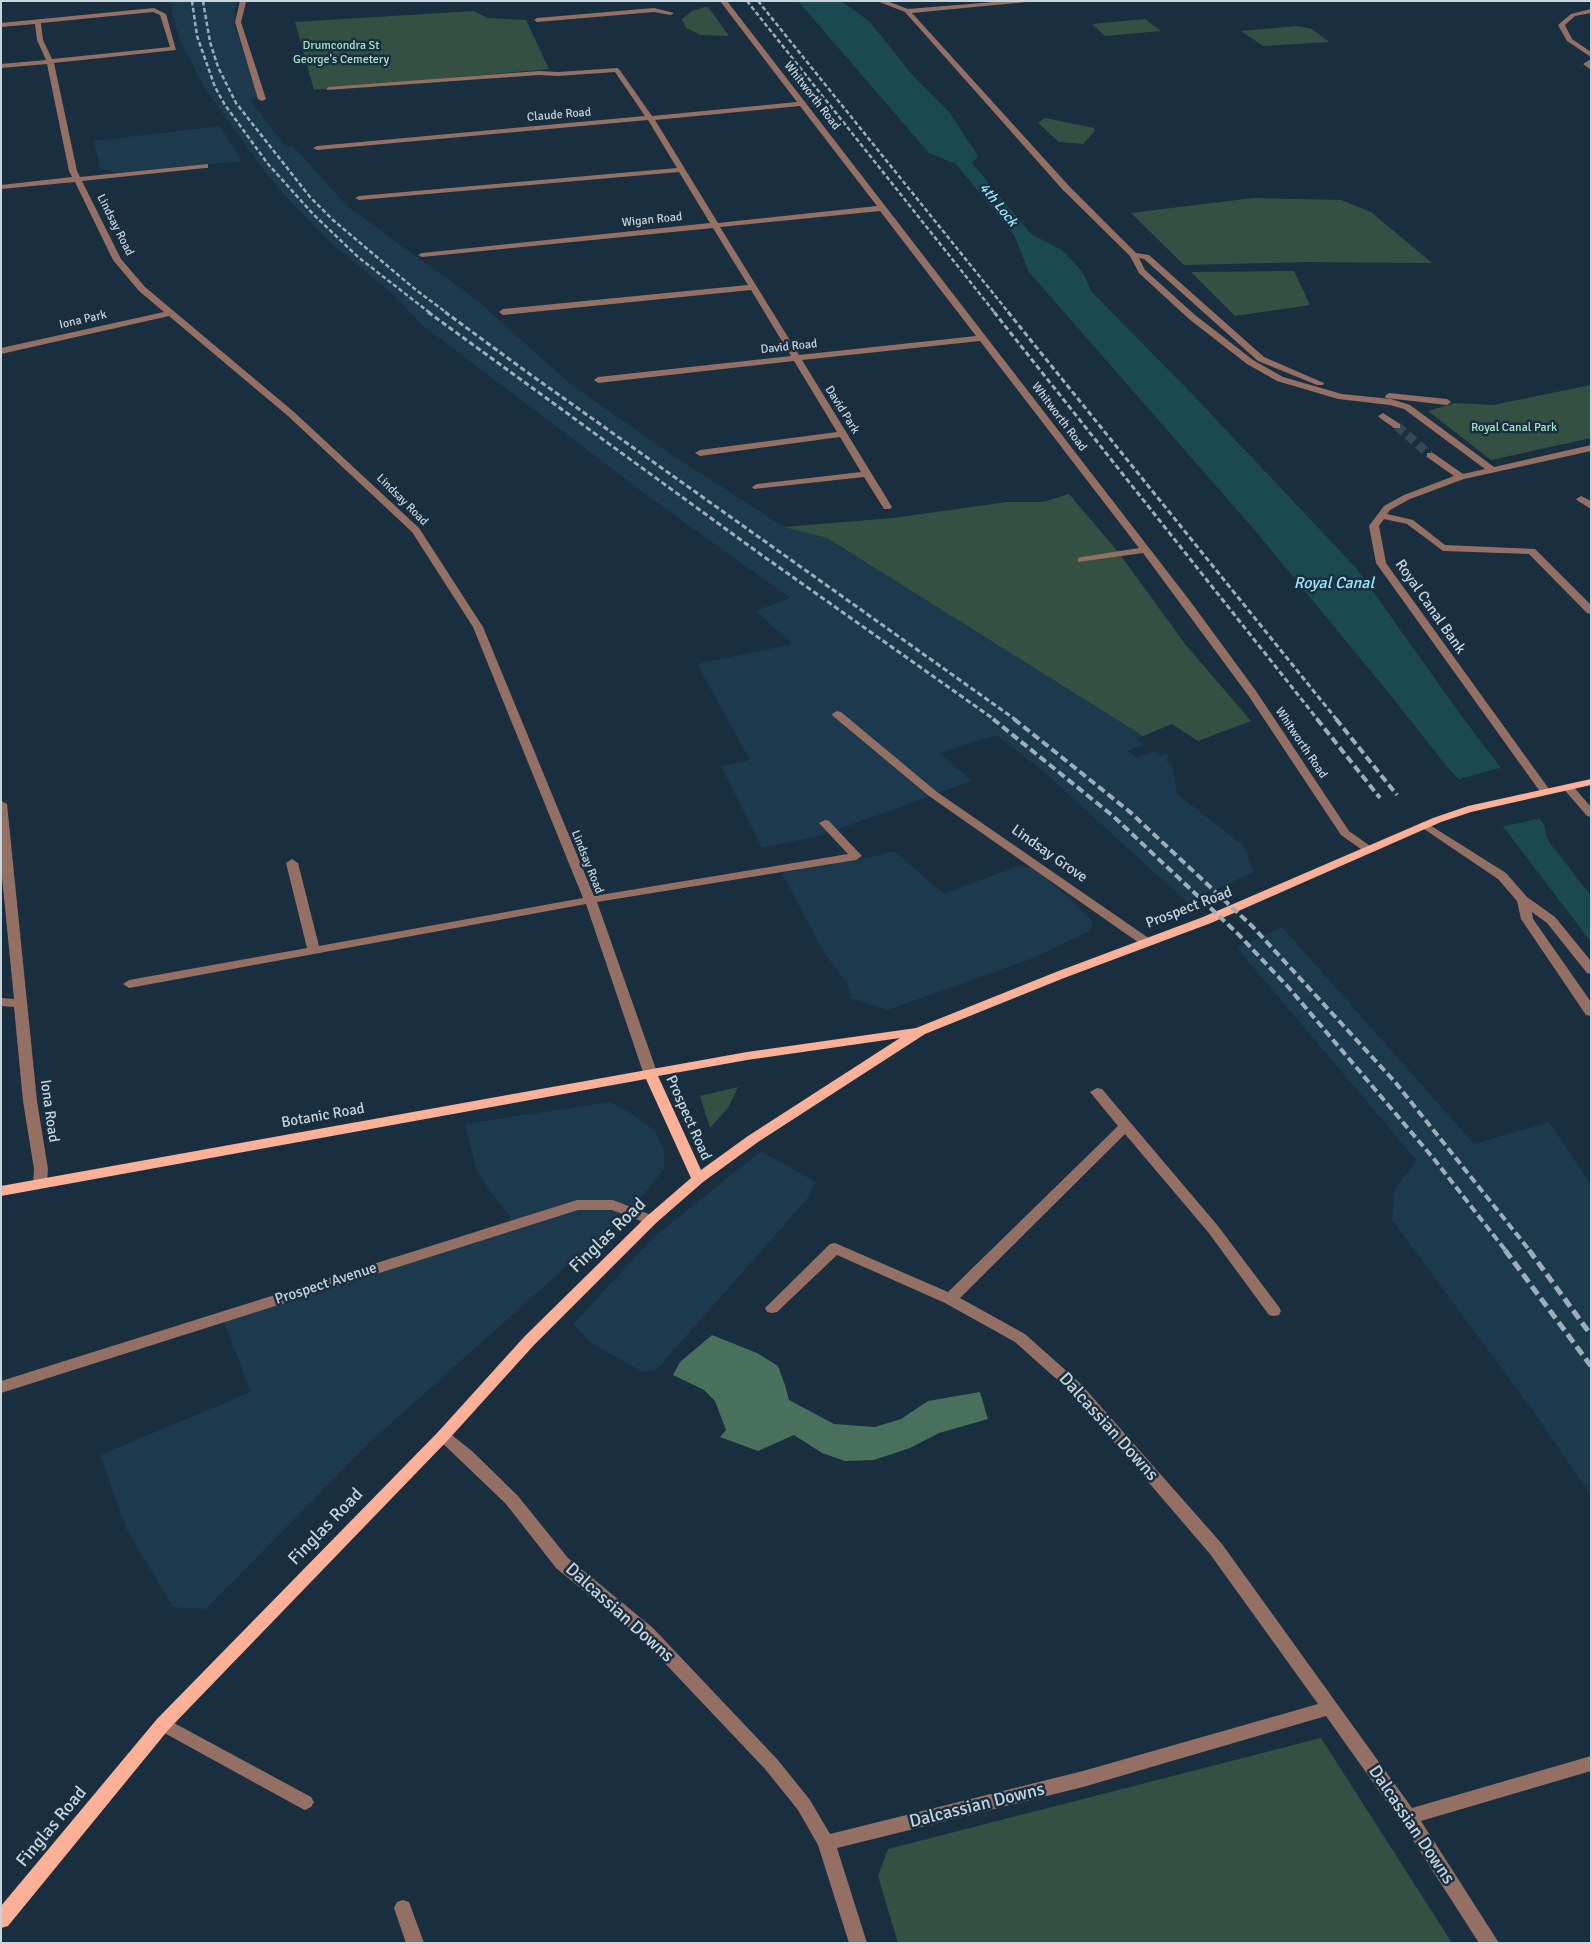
<!DOCTYPE html>
<html>
<head>
<meta charset="utf-8">
<style>
	body { margin:0 }
	#map { position:relative; width:1592px; height:1944px; overflow:hidden; background:#192f40; font-family:Signika,sans-serif }
	canvas { display:block }
	.frame { position:absolute; inset:0; border:2px solid #c6d4de; pointer-events:none }
</style>
</head>
<body>
<div id="map">
<canvas width="1592" height="1944"></canvas>
<div class="frame"></div>
</div>
<script>
const ctx = document.querySelector('canvas').getContext('2d');
ctx.lineJoin = 'round';
function fillPath(path, color) { ctx.fillStyle = color; ctx.fill(path, 'evenodd'); }
const shape = rows => new Path2D(rows.map(r => 'M' + r).join(''));
function trace(path, color, width, dash) { ctx.strokeStyle = color; ctx.lineWidth = width; ctx.lineCap = dash ? 'butt' : 'round'; ctx.setLineDash(dash || []); ctx.stroke(path); }
function label(font, color, halo, rows, align = 'center') {
  ctx.font = font + ' Signika,sans-serif'; ctx.lineWidth = 5; ctx.setLineDash([]); ctx.textBaseline = 'middle'; ctx.strokeStyle = halo; ctx.fillStyle = color; for (const [text, x, y, turn = 0] of rows) {
    ctx.save(); ctx.translate(x, y); ctx.rotate((+turn || 0) * Math.PI / 180); ctx.textAlign = isNaN(turn) ? turn : align; if (halo) ctx.strokeText(text, 0, 0); ctx.fillText(text, 0, 0); ctx.restore();
  }
}
const built = shape([
	[171,1,236,1,234,24,260,98,250,100,286,147,293,146,348,207,477,300,569,383,666,451,784,527,827,538,1143,736,1137,739,1144,744,1128,751,1137,758,1154,751,1162,756,1166,754,1170,757,1165,759,1173,768,1177,794,1243,845,1254,872,1187,902,1042,770,996,735,939,753,972,781,819,836,762,848,721,766,750,760,697,664,792,644,756,611,790,598,649,497,421,324,393,294,334,246,284,195,260,165,206,90,179,38,172,13],
	[220,126,242,161,117,173,100,168,94,141],
	[894,851,944,894,1018,866,1033,868,1069,898,1092,921,1090,931,1031,959,887,1010,851,998,847,983,823,951,782,873,882,855],
	[1282,927,1474,1144,1549,1122,1591,1185,1591,1495,1531,1408,1392,1220,1394,1190,1417,1161,1237,948],
	[610,1102,632,1114,655,1131,664,1150,664,1169,635,1205,368,1444,206,1609,173,1607,127,1530,100,1455,251,1392,220,1312,508,1225,510,1216,489,1190,476,1168,465,1124],
	[761,1151,816,1182,807,1199,657,1369,642,1372,590,1342,573,1324,654,1237]
]);
const green = shape([
	[705,7,708,7,729,36,701,35,686,28,682,19,692,11],
	[473,11,488,18,526,20,549,69,314,90,295,22],
	[1145,19,1161,31,1105,36,1092,24],
	[1297,26,1312,29,1329,42,1263,46,1241,31],
	[1045,118,1094,128,1095,131,1083,144,1059,142,1038,123],
	[1253,198,1341,200,1371,212,1432,263,1309,262,1184,265,1131,213],
	[1294,271,1310,305,1235,316,1191,272],
	[1591,385,1591,438,1491,460,1428,411,1455,403,1493,405],
	[1069,494,1119,553,1185,644,1251,721,1198,741,1172,724,1143,736,827,538,784,527,893,518,1007,502,1043,502],
	[738,1087,728,1108,710,1128,700,1096],
	[1321,1738,1452,1943,898,1943,878,1876,888,1849]
]);
const forest = shape([
	[712,1335,757,1353,778,1366,785,1385,789,1400,834,1424,875,1427,901,1419,928,1401,980,1392,988,1419,939,1433,910,1448,874,1460,845,1461,822,1453,794,1435,758,1451,720,1437,726,1430,715,1401,704,1390,673,1375,680,1362]
]);
const water = shape([
	[798,1,841,1,870,22,914,77,950,113,978,156,972,163,1031,234,1062,250,1082,271,1092,292,1194,396,1357,569,1463,718,1545,826,1546,836,1550,843,1591,896,1591,942,1505,829,1448,768,1392,697,1258,534,1029,272,1014,235,956,164,929,153]
]);
const pier = shape([
	[1503,767,1543,818,1499,827,1456,780]
]);
const minorTunnel = shape([
	[1397,426,1430,455]
]);
const minor = shape([
	[240,1,246,2,241,22,266,99,262,101,258,99,235,22,240,1],
	[720,1,727,1,1190,601,1256,691,1349,831,1373,848,1375,850,1373,852,1365,852,1341,835,1248,695,1143,553,1078,562,1078,558,1082,557,1139,548,980,341,802,360,892,507,890,509,884,509,864,477,754,489,752,487,757,484,861,472,840,437,700,456,695,453,700,450,837,432,794,361,598,383,594,380,598,377,791,356,751,290,503,315,499,312,503,309,748,285,713,228,422,257,418,255,422,253,710,223,679,172,359,200,355,198,359,196,677,168,648,120,317,150,313,148,317,146,645,116,615,72,558,76,539,75,327,90,326,89,329,87,539,71,558,72,617,68,619,69,652,116,797,102,720,1],
	[800,106,877,206,718,223,655,120,800,106],
	[880,211,976,336,799,355,720,227,880,211],
	[877,1,887,1,908,9,1006,1,1037,1,912,13,1069,186,1136,253,1149,255,1264,357,1324,383,1323,385,1317,385,1258,361,1144,259,1139,258,1145,270,1195,315,1253,360,1283,377,1342,394,1391,399,1410,405,1494,467,1591,445,1591,451,1464,479,1410,499,1390,510,1387,514,1413,520,1445,545,1535,549,1591,605,1591,614,1587,613,1529,554,1443,551,1407,524,1384,519,1379,526,1386,563,1549,789,1551,791,1549,793,1541,793,1376,563,1369,526,1384,506,1404,495,1454,476,1427,457,1427,453,1433,453,1463,474,1485,469,1404,409,1390,405,1338,399,1277,381,1247,364,1189,319,1139,273,1130,256,1063,190,905,12,877,1],
	[154,8,166,14,176,50,54,63,77,171,80,177,208,164,208,168,205,168,82,181,121,259,145,287,294,412,419,528,483,627,594,896,848,854,819,823,825,820,829,821,862,856,856,860,597,902,658,1075,656,1078,646,1078,644,1075,586,904,129,988,123,984,129,980,307,948,286,863,292,859,298,863,319,946,583,898,473,627,412,532,288,416,169,316,1,354,1,348,164,312,139,291,113,260,75,182,1,189,1,185,72,177,69,171,47,64,1,68,1,64,46,60,37,40,35,24,1,27,1,23,154,8],
	[153,12,160,15,170,47,52,59,43,40,41,23,153,12],
	[654,8,674,13,671,15,654,12,537,22,534,20,537,18,654,8],
	[1591,9,1591,13,1575,16,1565,25,1572,39,1591,52,1591,57,1567,41,1558,25,1571,14,1591,9],
	[1591,59,1590,64,1591,70,1583,64,1591,59],
	[1389,393,1447,399,1451,402,1447,405,1386,398,1385,396,1389,393],
	[1383,413,1400,424,1400,428,1394,428,1380,418,1378,416,1383,413],
	[1581,496,1591,501,1591,509,1578,501,1576,499,1581,496],
	[837,711,841,712,937,792,1150,939,1152,942,1150,945,1142,945,929,796,833,716,832,714,837,711],
	[1568,784,1572,785,1591,807,1591,817,1587,816,1562,787,1568,784],
	[1,801,7,804,37,1101,48,1169,47,1183,45,1186,40,1188,35,1186,33,1183,34,1169,23,1101,14,1007,1,1006,1,998,14,999,1,867,1,801],
	[1425,822,1506,873,1527,897,1555,917,1591,961,1591,974,1587,973,1547,923,1532,912,1533,919,1591,1002,1591,1016,1586,1015,1521,919,1517,901,1498,879,1421,827,1419,825,1421,823,1425,822],
	[1097,1088,1102,1089,1218,1226,1279,1307,1281,1311,1279,1315,1274,1316,1269,1315,1208,1232,1125,1134,960,1298,1025,1334,1081,1384,1222,1544,1412,1808,1591,1756,1591,1771,1421,1821,1499,1943,1479,1943,1402,1823,1326,1716,1083,1787,837,1848,867,1943,849,1943,818,1845,798,1810,765,1769,641,1638,556,1568,506,1504,435,1436,438,1432,443,1430,448,1432,472,1451,518,1496,568,1558,653,1628,777,1759,810,1800,830,1834,1083,1771,1318,1704,1210,1554,1071,1392,1015,1342,945,1303,837,1255,777,1312,772,1313,767,1312,765,1308,830,1244,835,1243,948,1292,1118,1126,1090,1092,1097,1088],
	[577,1200,613,1200,656,1217,658,1220,656,1223,651,1225,612,1210,578,1210,1,1393,1,1381,577,1200],
	[163,1717,311,1797,314,1802,311,1807,305,1810,299,1807,157,1729,154,1724,157,1719,163,1717],
	[403,1900,409,1902,424,1943,406,1943,394,1908,397,1902,403,1900]
]);
const major = shape([
	[1591,779,1591,785,1471,812,1441,822,1211,923,1064,978,925,1034,758,1142,703,1182,656,1223,534,1345,448,1440,169,1729,8,1926,1,1928,1,1906,157,1719,438,1432,524,1337,646,1217,691,1178,646,1079,1,1196,1,1186,747,1052,916,1028,1056,972,1203,917,1433,818,1468,806,1591,779],
	[900,1038,748,1136,701,1170,658,1076,747,1060,900,1038]
]);
const railFar3 = shape([
	[192,1,197,36,215,87,225,105,268,164,313,214,358,257,430,313],
	[203,1,210,42,218,67,236,103,310,197,333,220,416,290,447,313],
	[747,1,995,313],
	[758,1,1009,313]
]);
const railFar2 = shape([
	[428,312,763,556,995,720],
	[445,312,524,370,1016,720],
	[994,312,1318,720],
	[1008,312,1337,720]
]);
const railFar1 = shape([
	[993,719,1113,816,1237,933,1289,988,1434,1159,1506,1251],
	[1014,719,1130,812,1253,927,1395,1082,1530,1251],
	[1317,719,1380,798],
	[1336,719,1397,795]
]);
const rail = shape([
	[1505,1250,1591,1366],
	[1529,1250,1591,1335]
]);
const farParknames = [
	["Drumcondra St",341,46],
	["George's Cemetery",341,60],
	["Royal Canal Park",1514,428]
];
const farStreetnames = [
	["Whitworth Road",812,96,52],
	["Claude Road",559,115,-5],
	["Wigan Road",652,220,-6],
	["Lindsay Road",115,225,63],
	["Iona Park",83,320,-13],
	["David Road",789,347,-6],
	["David Park",842,410,58],
	["Whitworth Road",1059,417,53],
	["Lindsay Road",402,500,45],
	["Whitworth Road",1301,743,56],
	["Lindsay Road",587,862,68]
];
const farWaternames = [
	["4th Lock",998,205,51]
];
const streetNames = [
	["Royal Canal Bank",1430,607,55],
	["Lindsay Grove",1049,854,35],
	["Prospect Road",1189,908,-21],
	["Iona Road",49,1111,82],
	["Botanic Road",323,1116,-10],
	["Prospect Road",688,1118,66],
	["Prospect Avenue",326,1284,-18]
];
const waterNames = [
	["Royal Canal",1334,584]
];
const nearStreetnames = [
	["Finglas Road",608,1236,-44],
	["Dalcassian Downs",1108,1427,48],
	["Finglas Road",326,1527,-46],
	["Dalcassian Downs",619,1613,42],
	["Dalcassian Downs",977,1806,-14],
	["Dalcassian Downs",1411,1825,56],
	["Finglas Road",52,1827,-50]
];
fillPath(built, '#1c394e');
fillPath(green, '#335043');
fillPath(forest, '#496f5d');
fillPath(water, '#1a4952');
fillPath(pier, '#192f40');
trace(minorTunnel, '#334858', 9, [9, 5]);
fillPath(minor, '#946f63');
fillPath(major, '#fcb097');
trace(railFar3, '#9dadb9', 2.5, [4.5, 2.5]);
trace(railFar2, '#9dadb9', 3, [5.5, 3]);
trace(railFar1, '#9dadb9', 4, [8, 4]);
trace(rail, '#9dadb9', 5, [10, 5]);
label('12px', '#a0e4c4', '#192f40', farParknames);
label('12px', '#c6d4de', '#192f40', farStreetnames);
label('italic 14px', '#99eafc', '#192f40', farWaternames);
label('15px', '#c6d4de', '#192f40', streetNames);
label('italic 16px', '#99eafc', '#192f40', waterNames);
label('18px', '#c6d4de', '#192f40', nearStreetnames);
</script>
</body>
</html>
